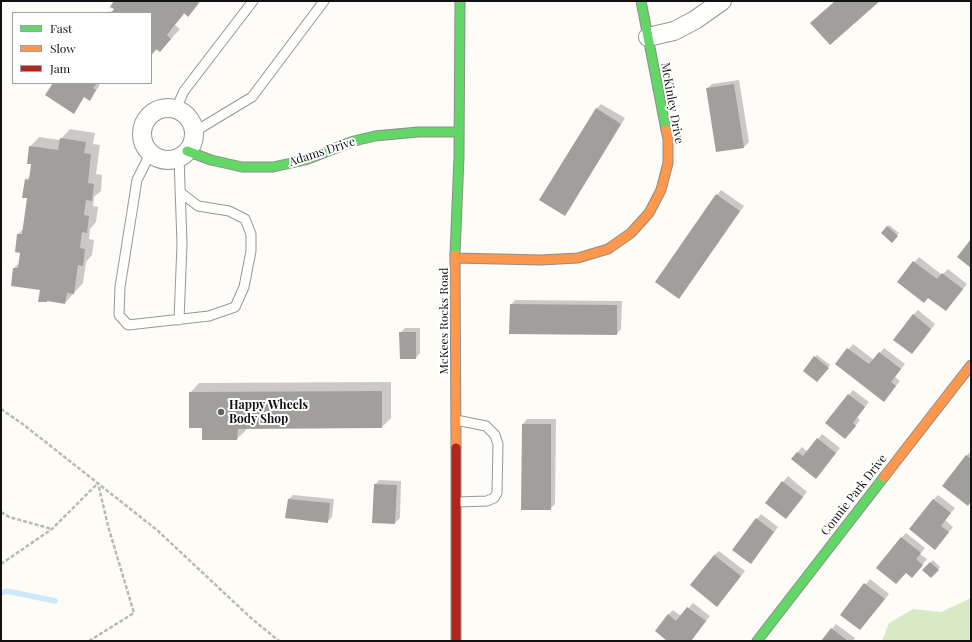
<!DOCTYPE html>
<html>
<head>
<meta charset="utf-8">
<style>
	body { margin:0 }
	#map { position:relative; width:972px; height:642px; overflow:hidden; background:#fdfcf7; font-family:"Playfair Display",serif }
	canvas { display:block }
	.frame { position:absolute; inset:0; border:2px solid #111; pointer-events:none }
	.legend { position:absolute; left:12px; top:12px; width:140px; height:72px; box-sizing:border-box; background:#fff; border:1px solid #a0a0a0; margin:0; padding:5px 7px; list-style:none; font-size:12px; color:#111 }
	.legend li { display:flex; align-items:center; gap:8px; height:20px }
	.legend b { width:20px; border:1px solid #a0a0a0 }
</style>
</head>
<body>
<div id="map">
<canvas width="972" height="642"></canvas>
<div class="frame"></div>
<ul class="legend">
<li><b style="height:5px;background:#63d668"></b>Fast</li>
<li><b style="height:5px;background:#ff974d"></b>Slow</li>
<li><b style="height:5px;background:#b3261e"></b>Jam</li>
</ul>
</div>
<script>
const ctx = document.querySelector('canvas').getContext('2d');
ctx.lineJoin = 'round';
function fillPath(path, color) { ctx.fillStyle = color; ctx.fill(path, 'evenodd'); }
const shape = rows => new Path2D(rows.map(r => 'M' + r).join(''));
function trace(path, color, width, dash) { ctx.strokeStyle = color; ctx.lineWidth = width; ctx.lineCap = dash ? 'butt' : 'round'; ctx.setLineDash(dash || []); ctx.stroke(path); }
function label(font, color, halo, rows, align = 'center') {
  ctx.font = font + ' "Playfair Display",serif'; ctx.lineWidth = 4; ctx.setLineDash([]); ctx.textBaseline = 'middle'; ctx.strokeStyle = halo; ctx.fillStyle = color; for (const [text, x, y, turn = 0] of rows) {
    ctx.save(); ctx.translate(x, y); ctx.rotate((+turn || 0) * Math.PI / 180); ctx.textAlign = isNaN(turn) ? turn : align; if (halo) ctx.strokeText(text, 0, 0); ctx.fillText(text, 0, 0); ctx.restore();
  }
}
const forest = shape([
	[971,598,971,641,882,641,889,623,913,609,941,612]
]);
const shadow = shape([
	[116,1,201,1,188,15,185,13,175,25,180,29,160,51,157,49,151,56,151,13,108,13,110,11,112,12,115,9],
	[739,80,749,142,744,147,707,89,712,84],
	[54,83,97,83,100,85,90,99,85,96,73,112],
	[601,104,625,118,569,210,565,214,596,109],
	[70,129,95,133,93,144,100,145,96,174,102,175,101,191,94,197,93,206,98,207,96,222,90,229,89,239,94,240,92,255,86,262,83,283,65,303,41,289,12,285,14,268,20,262,21,252,16,251,18,234,24,228,28,197,26,180,31,175,32,163,30,147,39,137,60,140],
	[721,190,744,206,683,293,679,298,717,195],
	[889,225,899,233,892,241,882,233],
	[919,257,942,275,948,269,967,284,950,305,928,297,898,282],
	[515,300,622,301,621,329,617,334,511,305],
	[918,310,935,324,917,348,913,315],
	[405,328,420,328,420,353,416,358,400,333],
	[853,344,874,360,884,348,905,364,895,377,900,381,888,396,836,364],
	[817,355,830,365,819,379,815,357],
	[391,382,391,418,382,427,246,428,246,430,237,439,203,427,190,393,199,383],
	[853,390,869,402,857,417,860,420,850,433,849,395],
	[527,419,556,419,555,504,550,509,523,424],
	[822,434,840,448,820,473,792,459,802,447,808,452],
	[971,451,971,501,966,456],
	[788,476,807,492,790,513,766,503],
	[379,480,401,481,400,518,395,523,375,485],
	[293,495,334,499,332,517,327,522,289,499],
	[938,495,955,508,945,520,953,527,940,544,933,500],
	[761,514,778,527,755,558,757,519],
	[906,533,925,548,920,554,927,559,917,572,901,538],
	[719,551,745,571,722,600,714,555],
	[933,560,940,567,931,577,924,570],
	[870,579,889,594,860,629,841,614],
	[693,603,710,616,691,641,669,641,668,615,673,610,681,616],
	[836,624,855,638,853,641,822,641]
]);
const stream = shape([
	[1,593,7,591,55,601]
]);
const building = shape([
	[114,1,196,1,199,3,188,17,184,13,167,35,171,39,160,52,156,49,151,55,151,13,111,13,114,9,110,7],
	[835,1,880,1,830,45,810,23],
	[53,83,97,83,93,88,96,90,90,101,84,97,74,114,45,95],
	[734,84,744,148,716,152,706,88],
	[596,108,621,124,565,216,539,200],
	[60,138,86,142,84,153,91,154,88,183,94,184,92,201,86,200,84,215,89,216,87,233,82,232,80,248,85,249,83,266,78,265,74,294,67,293,65,304,47,301,47,302,38,302,40,290,11,286,13,268,18,268,20,253,15,252,17,234,22,234,27,198,22,198,25,179,29,180,31,164,27,164,29,146,58,150],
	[716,194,740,211,679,299,655,282],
	[887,226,898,236,892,243,881,233],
	[971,239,971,268,957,257],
	[913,261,937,279,942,273,963,289,946,311,928,298,924,303,897,282],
	[510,304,617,305,617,335,509,334],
	[913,314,931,329,912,354,893,340],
	[399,332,416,332,416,359,400,359],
	[847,348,869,364,879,352,901,369,891,382,896,386,884,402,835,364],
	[814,356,829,368,817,382,803,371],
	[382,391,382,428,238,429,237,440,202,440,202,428,189,428,189,392],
	[848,394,865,407,853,423,856,426,845,439,825,423],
	[522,424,551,424,551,510,521,510],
	[817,438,836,453,816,479,791,459,797,452,803,456],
	[966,455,971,459,971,501,968,506,942,486],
	[782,481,803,497,786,519,765,503],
	[374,484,397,485,395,524,372,523],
	[288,499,330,503,328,523,285,518],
	[933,499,951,513,941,526,949,532,935,550,909,529],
	[756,518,774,532,751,564,732,550],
	[901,537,921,553,916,559,923,565,912,578,906,573,896,584,876,568],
	[714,555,741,576,717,607,690,585],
	[930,562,939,570,931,578,922,570],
	[864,583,885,599,860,630,840,615],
	[687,607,706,621,691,641,667,641,655,631,668,614,676,621],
	[831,628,848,641,821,641]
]);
const path = shape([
	[1,409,24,425,157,530,251,618,279,641],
	[1,512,9,517,52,529],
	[1,564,52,529,98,483],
	[89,641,134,613,108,526,98,483]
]);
const lane = shape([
	[176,109,184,91,253,1],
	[194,132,252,97,324,1],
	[150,154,137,180,120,287,119,315,128,325,209,316,235,307,244,287,251,251,251,234,245,219,229,211,198,206,180,192],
	[179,320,182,244,179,157],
	[456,420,486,426,495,435,498,444,497,493,494,498,487,501,457,502]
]);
const street = shape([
	[648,37,674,31,695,20,722,1],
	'142 134a26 26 0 1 1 52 0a26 26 0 1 1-52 0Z'
]);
const fast = shape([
	[641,1,666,130],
	[187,151,211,160,242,167,273,167,305,160,354,141,375,136,418,132,459,132],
	[455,255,459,157,460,1],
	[757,641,884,477]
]);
const slow = shape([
	[455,255,456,448],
	[455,258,541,260,578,258,608,249,631,233,649,213,661,190,668,163,668,139,666,130],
	[884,477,971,365]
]);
const jam = shape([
	[456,641,456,448]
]);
const markers = [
	[221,412,4,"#646362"]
];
const streetNames = [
	["McKinley Drive",672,103,80],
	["Adams Drive",322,152,-18],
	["McKees Rocks Road",444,321,-90],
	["Connie Park Drive",854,495,-52]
];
const poiNames = [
	["Happy Wheels",229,405],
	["Body Shop",229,419]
];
fillPath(forest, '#d8eac5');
fillPath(shadow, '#0003');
trace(stream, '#cde8f7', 5.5);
fillPath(building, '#a19f9c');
trace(lane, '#979795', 11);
trace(street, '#979795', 20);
trace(fast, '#8e8d8b', 11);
trace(slow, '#8e8d8b', 11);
trace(jam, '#8e8d8b', 11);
trace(path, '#b9b9b8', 2.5, [4, 2]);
trace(lane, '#fffffe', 9);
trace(street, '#fffffe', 18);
trace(fast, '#63d668', 9);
trace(slow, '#ff974d', 9);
trace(jam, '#b3261e', 9);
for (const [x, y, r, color] of markers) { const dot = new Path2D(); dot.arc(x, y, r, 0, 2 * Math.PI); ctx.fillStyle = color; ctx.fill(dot); trace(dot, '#fff', 1.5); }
label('12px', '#111', '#fff', streetNames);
label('bold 12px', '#111', '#fff', poiNames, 'left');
</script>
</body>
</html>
